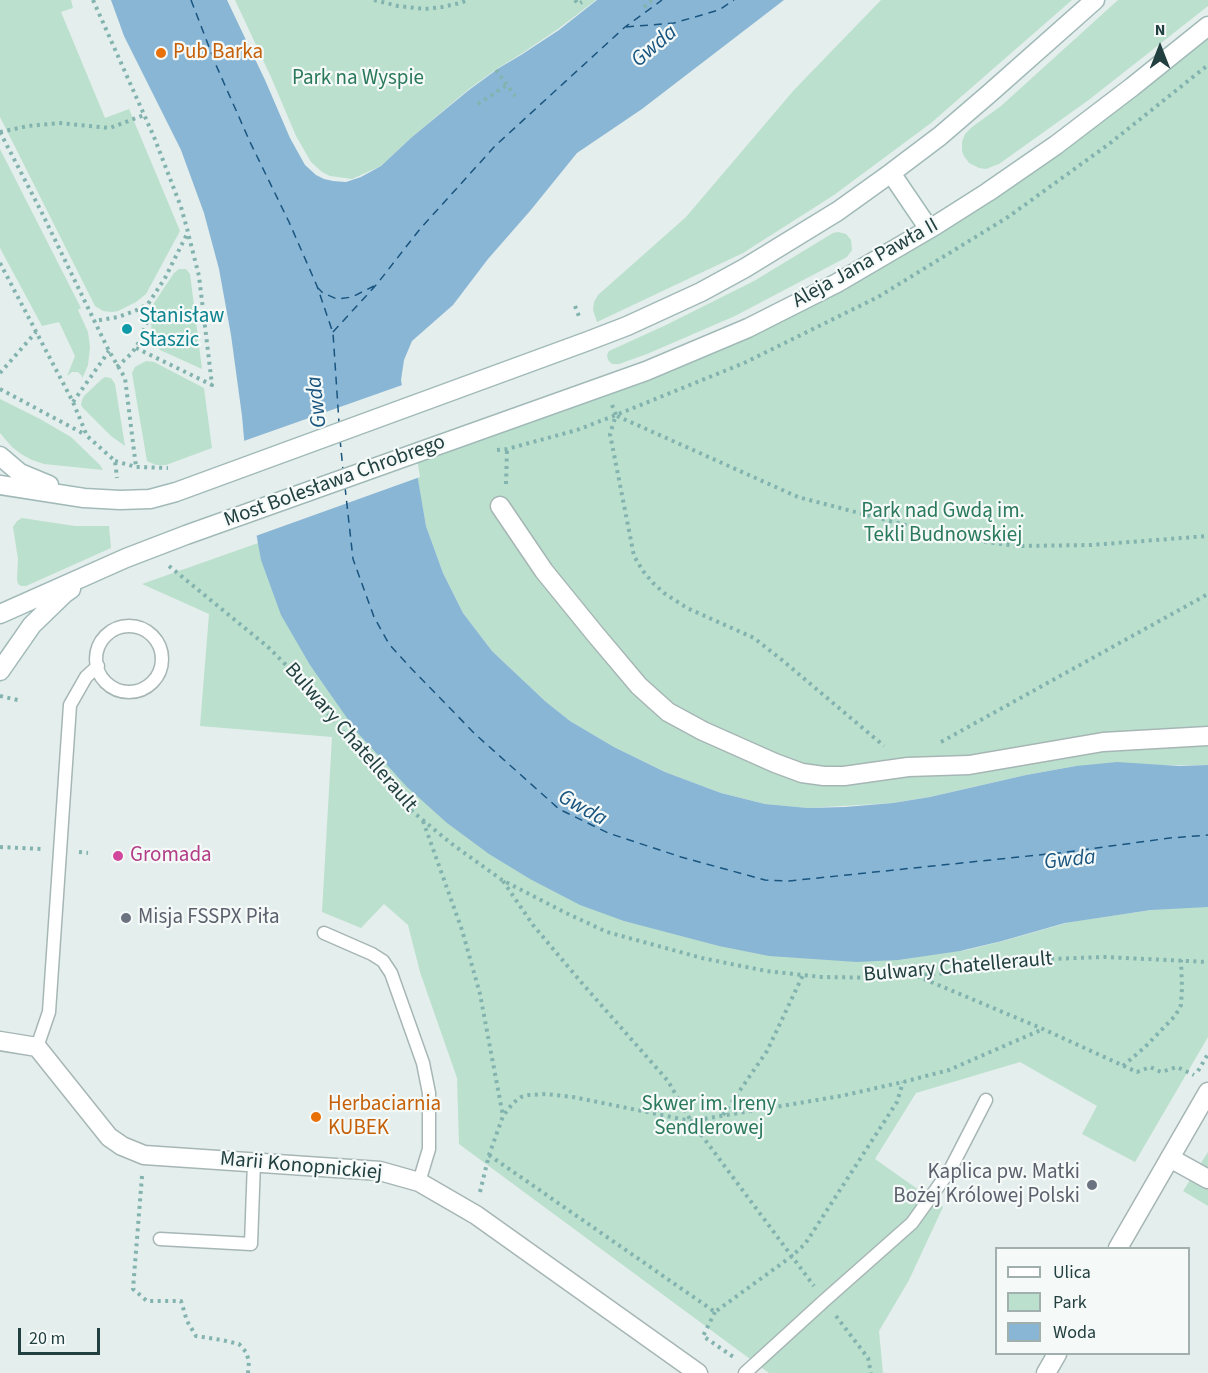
<!DOCTYPE html>
<html>
<head>
<meta charset="utf-8">
<style>
	body { margin:0 }
	#map { position:relative; width:1208px; height:1373px; overflow:hidden; background:#e4eeec; font-family:"Source Sans 3",sans-serif }
	canvas { display:block }
	.legend { position:absolute; left:995px; top:1247px; width:195px; height:108px; box-sizing:border-box; background:#f5faf9; border:2px solid #a1b0af; margin:0; padding:8px 10px; list-style:none; font-size:18px; color:#224040 }
	.legend li { display:flex; align-items:center; gap:12px; height:30px }
	.legend b { width:30px; border:2px solid #a1b0af }
	.north { position:absolute; left:1130px; top:18px; width:60px; height:60px; -webkit-text-stroke:4px #f5faf9; paint-order:stroke; rotate:0deg; font-size:16px; font-weight:700; line-height:24px; text-align:center; color:#224040 }
	.north::after { content:''; display:block; margin:auto; width:21px; height:27px; background:#224040; clip-path:polygon(50% 0,100% 100%,50% 72%,0 100%) }
	.scale { position:absolute; left:18px; top:1328px; width:82px; height:27px; box-sizing:border-box; border:3px solid #224040; border-top:0; padding-left:8px; font-size:18px; line-height:21px; white-space:nowrap; color:#224040; -webkit-text-stroke:4px #f5faf9; paint-order:stroke }
</style>
</head>
<body>
<div id="map">
<canvas width="1208" height="1373"></canvas>
<ul class="legend">
<li><b style="height:8px;background:#fff"></b>Ulica</li>
<li><b style="height:16px;background:#bce0ce"></b>Park</li>
<li><b style="height:16px;background:#8ab6d5"></b>Woda</li>
</ul>
<div class="north">N</div>
<div class="scale">20 m</div>
</div>
<script>
const ctx = document.querySelector('canvas').getContext('2d');
ctx.lineJoin = 'round';
function fillPath(path, color) { ctx.fillStyle = color; ctx.fill(path, 'evenodd'); }
const shape = rows => new Path2D(rows.map(r => 'M' + r).join(''));
function trace(path, color, width, dash) { ctx.strokeStyle = color; ctx.lineWidth = width; ctx.lineCap = dash ? 'butt' : 'round'; ctx.setLineDash(dash || []); ctx.stroke(path); }
function label(font, color, halo, rows, align = 'center') {
  ctx.font = font + ' "Source Sans 3",sans-serif'; ctx.lineWidth = 4.5; ctx.setLineDash([]); ctx.textBaseline = 'middle'; ctx.strokeStyle = halo; ctx.fillStyle = color; for (const [text, x, y, turn = 0] of rows) {
    ctx.save(); ctx.translate(x, y); ctx.rotate((+turn || 0) * Math.PI / 180); ctx.textAlign = isNaN(turn) ? turn : align; if (halo) ctx.strokeText(text, 0, 0); ctx.fillText(text, 0, 0); ctx.restore();
  }
}
const green = shape([
	[0,0,71,0,73,8,61,12,105,118,129,109,180,231,146,294,136,302,118,311,112,312,103,311,95,306,0,117],
	[235,0,596,0,558,29,521,54,498,68,469,89,412,137,381,166,352,179,330,176,322,172,311,162,296,136,271,77],
	[881,0,1072,0,931,123,834,195,743,253,597,322,593,310,594,302,598,295,686,217,794,90],
	[1118,0,1208,0,1208,6,1090,99,999,164,986,169,979,168,969,163,964,156,962,151,962,142,965,134,972,127,1001,106],
	[1208,26,1208,765,1076,766,1026,775,930,797,893,803,808,808,765,804,721,793,665,772,614,747,570,721,545,701,492,651,463,613,443,573,426,526,413,454,693,352,988,192],
	[0,149,81,308,78,310,88,332,90,347,88,365,82,379,82,376,78,372,72,372,67,376,75,356,59,322,42,326,0,248],
	[838,232,846,234,851,240,852,250,847,257,735,316,647,354,619,364,612,364,608,360,607,355,609,351,666,325,754,281,833,233],
	[179,269,186,269,190,274,202,369,160,350,152,341,151,319,154,303,174,273],
	[146,361,154,362,204,388,212,448,166,465,156,465,147,461,132,373,135,367],
	[105,377,111,378,115,384,125,446,111,436,83,408,81,405,82,400,84,396,102,379],
	[0,399,40,419,71,437,100,465,103,470,44,464,32,460,21,454,12,447,0,433],
	[22,518,75,526,109,526,111,548,26,586,21,586,18,584,17,579,18,559,13,527,17,521],
	[261,542,937,953,967,950,1007,940,1070,922,1158,909,1208,906,1208,1037,1135,1162,1082,1134,1097,1106,1020,1062,916,1093,875,1159,943,1207,909,1280,879,1331,883,1373,769,1373,459,1144,457,1078,420,972,408,925,384,904,361,928,322,912,332,737,200,726,209,614,142,584],
	[1208,1152,1208,1206,1183,1191]
]);
const water = shape([
	[111,0,227,0,265,80,290,138,305,165,316,175,324,179,333,181,346,182,361,177,381,166,412,137,469,90,499,68,521,55,559,30,597,0,784,0,642,109,577,153,530,211,488,259,453,305,412,341,404,360,401,380,426,526,443,573,463,613,492,651,545,701,570,721,614,747,665,772,721,793,765,804,808,808,845,807,893,803,930,797,1026,775,1076,766,1117,762,1179,766,1208,765,1208,907,1151,910,1065,923,1002,941,960,951,898,960,857,962,769,956,719,946,624,921,580,905,530,879,489,854,447,823,407,787,356,731,310,665,281,615,261,560,249,494,242,416,231,335,219,269,204,213,181,150,124,36]
]);
const pier = shape([
	[405,384,420,477,253,537,246,494,241,442]
]);
const ferry = shape([
	[191,0,216,65,250,142,289,222,317,286,333,333,339,423],
	[626,27,674,23,719,10,734,0],
	[317,287,323,293,337,299,352,297,374,286],
	[333,332,377,284,420,229,495,146,625,27,662,0],
	[340,439,343,470],
	[345,487,353,559,374,617,389,644,408,665,475,734,559,809,608,833,681,857,765,880,789,881,1067,852,1170,838,1208,835]
]);
const path = shape([
	[93,0,154,137,181,207,188,232,165,278,148,304,137,310,118,317,94,321],
	[374,0,398,6,425,9,442,7,460,3,468,0],
	[575,0,578,4,582,2],
	[644,7,652,0],
	[496,70,515,96],
	[478,104,507,85],
	[0,132,42,213,109,351,125,378,136,467],
	[0,132,28,126,59,123,110,128,144,115],
	[0,263,73,402,87,436,115,461,117,478],
	[575,306,580,319],
	[136,348,212,385,199,276,188,233],
	[117,367,132,353,139,342,147,322,148,305],
	[0,373,36,332],
	[0,389,86,435],
	[73,402,109,351],
	[612,405,616,415,610,434,634,556,643,571,653,583,664,593,687,608,754,638,782,660,884,746],
	[617,416,798,497,955,538,1017,546,1091,545,1208,536],
	[497,450,507,449,577,430,616,415,744,363,878,297,1008,217,1109,144,1208,65],
	[115,461,136,467,168,468],
	[506,484,507,449],
	[169,566,268,647,297,676,402,803,452,844,502,880,566,913,607,932,702,958,766,971,821,977,888,978,946,973,1049,959,1105,957,1208,962],
	[0,696,22,701],
	[941,742,1208,594],
	[423,821,462,930,480,994,503,1116],
	[0,847,41,849],
	[79,852,88,853],
	[503,881,533,925,581,982,668,1081,691,1121,814,1286],
	[917,976,1043,1029,1137,1072,1150,1067,1161,1072,1177,1067,1194,1075],
	[1123,1066,1145,1047,1174,1017,1178,1011,1181,1005,1182,988,1181,960],
	[1198,1071,1208,1054],
	[723,1115,767,1051,803,975],
	[489,1155,715,1312,792,1256,805,1244,897,1102,903,1082],
	[142,1176,133,1289,147,1301,181,1301,187,1321,196,1336,222,1340,239,1344,246,1352,249,1361,248,1373],
	[480,1192,489,1155,503,1116,513,1103,521,1097,529,1095,546,1094,573,1097,691,1121,841,1096,903,1082,949,1070,1043,1029],
	[715,1312,703,1336,735,1358],
	[836,1316,868,1358,871,1373]
]);
const service = shape([
	'96 659a33 33 0 1 1 66 0a33 33 0 1 1-66 0Z',
	[324,933,372,954,383,961,391,973,423,1063,429,1093,429,1149,419,1182],
	[37,1047,49,1012,70,705,86,677,98,666],
	[160,1239,251,1244,254,1162],
	[745,1373,825,1300,912,1223,950,1170,986,1100]
]);
const pedestrian = shape([
	[500,506,544,571,596,635,639,686,668,712,703,731,775,763,802,773,824,776,844,776,908,767,969,765,1103,742,1208,736]
]);
const minor = shape([
	[0,1041,37,1047,109,1137,122,1146,144,1155,380,1171,419,1182,476,1215,698,1373],
	[1170,1158,1208,1179]
]);
const tertiary = shape([
	[1118,1248,1208,1092],
	[1046,1373,1057,1354]
]);
const secondary = shape([
	[891,173,929,229],
	[0,456,20,473,49,485],
	[0,485,84,498,120,500,150,499,176,492,588,341,627,326,701,292,745,268,838,211,891,173,940,136,990,93,1095,0],
	[0,614,126,558,186,535,646,371,748,328,837,283,936,225,988,192,1056,145,1132,87,1208,26],
	[0,671,32,625,64,594,71,589]
]);
const markers = [
	[161,53,6,"#e8710a"],
	[127,329,6,"#0f9aa8"],
	[118,856,6,"#d1479c"],
	[126,918,6,"#6b7280"],
	[316,1117,6,"#e8710a"],
	[1092,1185,6,"#6b7280"]
];
const foodNames = [
	["Pub Barka",173,53],
	["Herbaciarnia",328,1105],
	["KUBEK",328,1129]
];
const parkNames = [
	["Park na Wyspie",358,79],
	["Park nad Gwdą im.",943,512],
	["Tekli Budnowskiej",943,536],
	["Skwer im. Ireny",709,1105],
	["Sendlerowej",709,1129]
];
const streetNames = [
	["Aleja Jana Pawła II",866,264,-29],
	["Most Bolesława Chrobrego",335,482,-20],
	["Bulwary Chatellerault",350,738,49],
	["Bulwary Chatellerault",958,968,-5],
	["Marii Konopnickiej",301,1167,5]
];
const cultureNames = [
	["Stanisław",139,317],
	["Staszic",139,341]
];
const hotelNames = [
	["Gromada",130,856]
];
const worshipNames = [
	["Misja FSSPX Piła",138,918],
	["Kaplica pw. Matki",1080,1173,"right"],
	["Bożej Królowej Polski",1080,1197,"right"]
];
const waterNames = [
	["Gwda",655,47,-40],
	["Gwda",318,402,-96],
	["Gwda",582,809,29],
	["Gwda",1070,861,-6]
];
fillPath(green, '#bce0ce');
fillPath(water, '#8ab6d5');
fillPath(pier, '#e4eeec');
trace(ferry, '#19557f', 1.5, [8, 6]);
trace(service, '#a6b6b5', 15);
trace(pedestrian, '#a6b6b5', 21);
trace(minor, '#a6b6b5', 21);
trace(tertiary, '#a6b6b5', 21);
trace(secondary, '#a1bab8', 21);
trace(path, '#83b3af', 4, [3, 4.5]);
trace(service, '#fff', 12);
trace(pedestrian, '#fff', 18);
trace(minor, '#fff', 18);
trace(tertiary, '#fff', 18);
trace(secondary, '#fff', 18);
for (const [x, y, r, color] of markers) { const dot = new Path2D(); dot.arc(x, y, r, 0, 2 * Math.PI); ctx.fillStyle = color; ctx.fill(dot); trace(dot, '#f5faf9', 2); }
label('21px', '#c56008', '#f5faf9', foodNames, 'left');
label('21px', '#2a795c', '#f5faf9', parkNames);
label('21px', '#224040', '#f5faf9', streetNames);
label('21px', '#0d838f', '#f5faf9', cultureNames, 'left');
label('21px', '#b23c85', '#f5faf9', hotelNames, 'left');
label('21px', '#5b616d', '#f5faf9', worshipNames, 'left');
label('italic 22px', '#19557f', '#f5faf9', waterNames);
</script>
</body>
</html>
